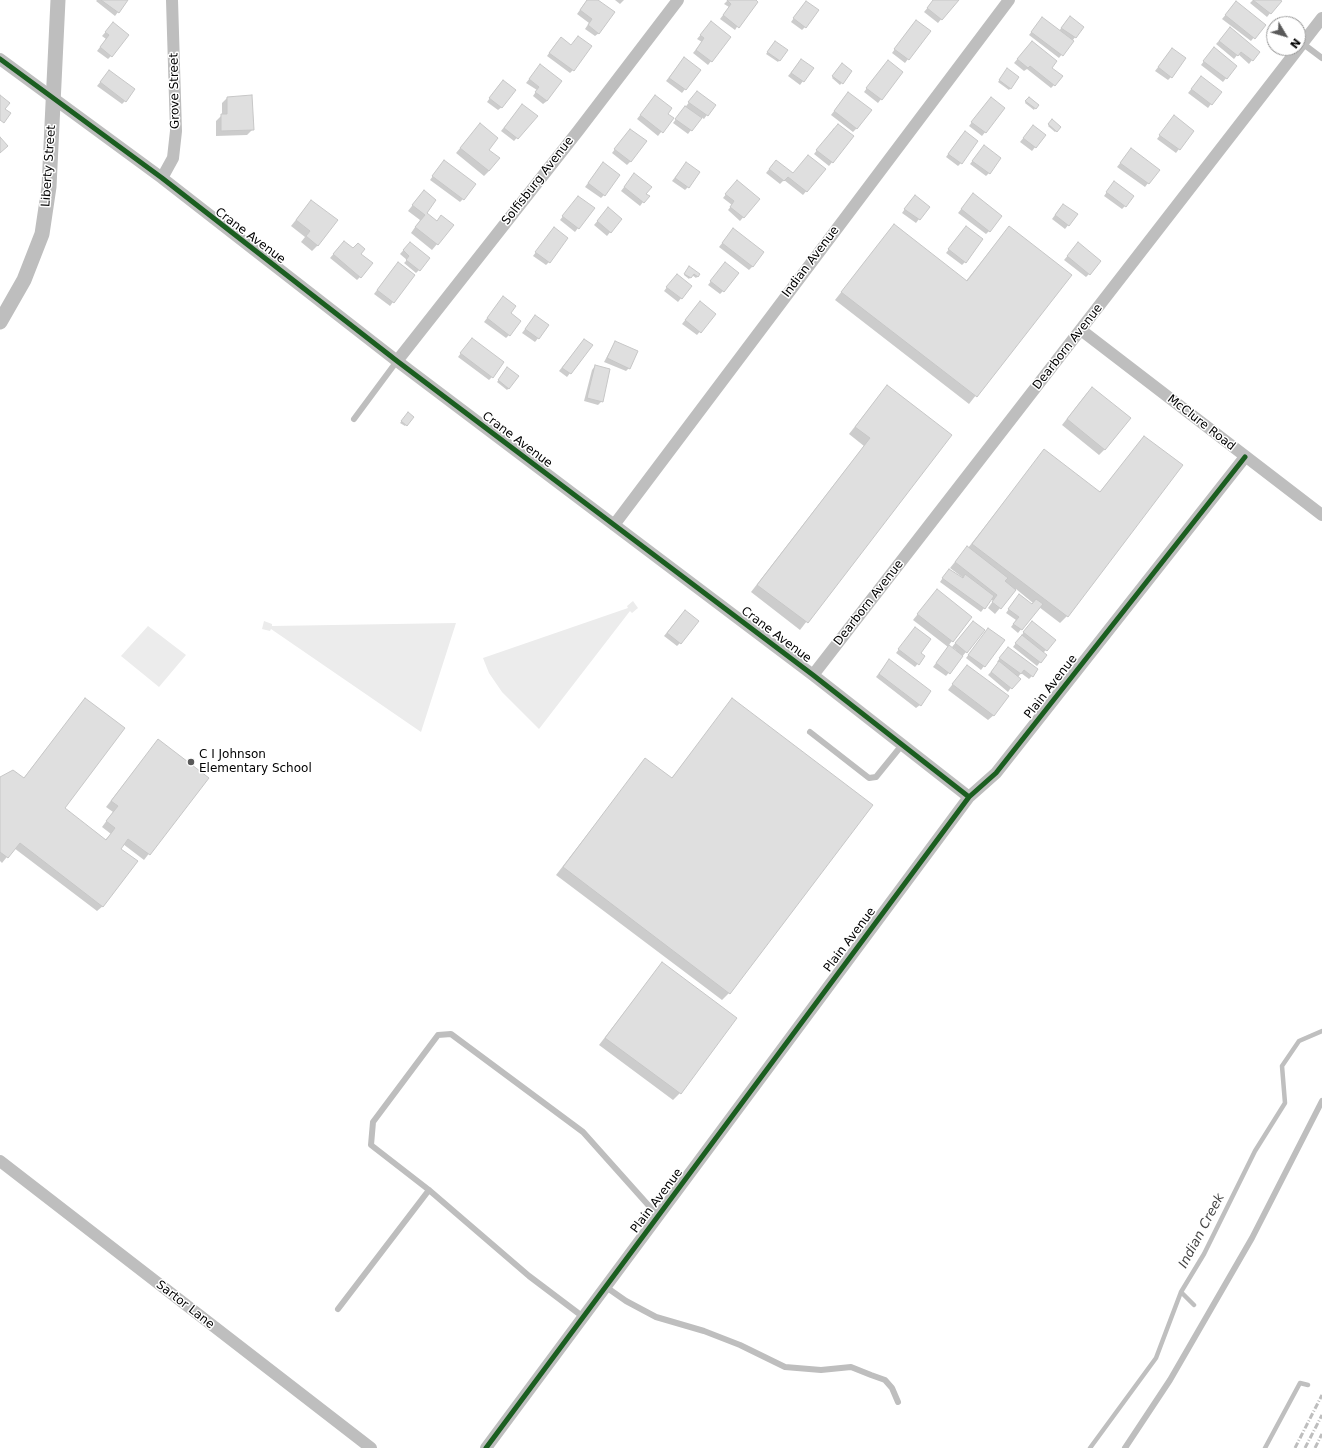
<!DOCTYPE html>
<html>
<head>
<meta charset="utf-8">
<style>
	body { margin:0 }
	#map { position:relative; width:1322px; height:1448px; overflow:hidden; background:#fff; font-family:"DejaVu Sans",sans-serif }
	canvas { display:block }
	.north { position:absolute; left:1266px; top:16px; width:40px; height:40px; box-sizing:border-box; background:#fff; border:1px solid #999; border-radius:50%; rotate:128deg; font-size:11px; font-weight:700; line-height:16px; text-align:center; color:#000 }
	.north::after { content:''; display:block; margin:auto; width:14px; height:18px; background:#595959; clip-path:polygon(50% 0,100% 100%,50% 72%,0 100%) }
</style>
</head>
<body>
<div id="map">
<canvas width="1322" height="1448"></canvas>
<div class="north">N</div>
</div>
<script>
const ctx = document.querySelector('canvas').getContext('2d');
ctx.lineJoin = 'round';
function fillPath(path, color) { ctx.fillStyle = color; ctx.fill(path, 'evenodd'); }
const shape = rows => new Path2D(rows.map(r => 'M' + r).join(''));
function trace(path, color, width, dash) { ctx.strokeStyle = color; ctx.lineWidth = width; ctx.lineCap = dash ? 'butt' : 'round'; ctx.setLineDash(dash || []); ctx.stroke(path); }
function label(font, color, halo, rows, align = 'center') {
  ctx.font = font + ' "DejaVu Sans",sans-serif'; ctx.lineWidth = 3; ctx.setLineDash([]); ctx.textBaseline = 'middle'; ctx.strokeStyle = halo; ctx.fillStyle = color; for (const [text, x, y, turn = 0] of rows) {
    ctx.save(); ctx.translate(x, y); ctx.rotate((+turn || 0) * Math.PI / 180); ctx.textAlign = isNaN(turn) ? turn : align; if (halo) ctx.strokeText(text, 0, 0); ctx.fillText(text, 0, 0); ctx.restore();
  }
}
const green = shape([
	[633,601,638,608,632,613,630,611,539,729,502,692,489,673,483,658,628,608,627,606],
	[264,621,272,624,272,626,456,623,421,732,271,629,270,631,262,629],
	[148,626,186,655,159,687,121,656]
]);
const shadow = shape([
	[97,0,127,0,115,16,96,1],
	[587,0,596,0,599,33,595,36,585,29,589,23,577,14],
	[615,0,624,0,620,4],
	[728,0,754,0,735,30,720,19,729,7,724,4],
	[934,0,957,0,938,23,924,12],
	[1253,0,1279,0,1280,1,1267,17,1250,3],
	[803,5,805,27,802,30,791,22],
	[1233,6,1264,25,1251,41,1222,19],
	[1067,20,1083,27,1059,58,1029,35,1039,22,1059,31],
	[913,24,929,31,905,63,892,53],
	[708,26,730,37,708,65,693,53,702,42,697,39],
	[110,27,111,56,108,59,97,51,106,39,102,36],
	[1227,32,1252,60,1249,64,1238,54,1234,59,1216,44],
	[557,42,573,70,570,73,547,56],
	[774,43,787,50,778,62,766,54],
	[1029,45,1051,68,1054,85,1051,88,1027,69,1024,71,1014,63],
	[1211,52,1236,66,1223,82,1201,65],
	[1169,53,1171,77,1168,80,1155,71],
	[801,60,813,68,800,85,788,76],
	[681,62,700,70,682,93,666,81],
	[841,65,851,71,840,85,832,78],
	[884,65,902,72,878,103,864,92],
	[537,69,547,101,543,104,533,96,537,90,526,83],
	[109,71,125,101,122,104,97,86],
	[1006,71,1018,78,1009,90,998,82],
	[1201,77,1220,92,1208,108,1188,93],
	[499,85,502,107,498,110,487,102],
	[697,92,714,105,704,119,701,117,688,134,673,123],
	[251,96,253,129,247,135,216,136,216,121,222,115,222,103,227,98],
	[845,97,857,128,853,132,831,115],
	[1027,99,1035,108,1034,110,1025,103],
	[652,100,672,118,658,136,637,119],
	[987,102,1004,109,982,136,969,126],
	[522,105,536,117,514,141,501,131],
	[1171,120,1179,149,1176,153,1157,139],
	[1052,121,1060,127,1055,132,1048,126],
	[480,124,487,150,489,171,484,176,456,153],
	[1033,126,1045,135,1032,151,1020,142],
	[834,128,852,137,829,166,814,154],
	[627,133,631,161,627,165,612,153],
	[961,136,961,163,958,166,946,157],
	[981,150,989,173,986,176,970,164],
	[1128,153,1158,170,1145,187,1117,167],
	[773,164,793,174,824,170,803,195,784,180,780,184,766,173],
	[441,165,463,199,460,202,430,180],
	[600,167,604,195,601,198,585,187],
	[683,167,688,187,685,190,672,181],
	[631,178,645,194,643,202,640,206,621,191],
	[734,184,759,199,740,221,728,210,732,205,723,198],
	[1111,186,1125,206,1122,209,1104,196],
	[419,197,425,213,436,222,441,216,453,225,432,250,411,233,420,220,408,211],
	[578,197,578,228,575,232,560,220],
	[970,198,989,231,986,234,958,213],
	[911,200,928,207,916,223,902,213],
	[311,201,318,245,312,251,301,242,305,237,291,226],
	[1060,208,1076,215,1065,229,1052,219],
	[605,212,621,219,607,236,594,225],
	[894,225,966,281,1009,227,1071,275,969,404,835,300],
	[963,231,965,262,962,265,946,253],
	[551,232,549,262,546,265,533,256],
	[730,233,753,266,749,270,719,247],
	[341,245,360,254,360,277,357,280,330,258],
	[407,246,419,270,416,273,404,263,407,260,400,254],
	[1075,247,1089,274,1086,277,1064,260],
	[395,266,393,302,390,306,374,294],
	[722,267,723,291,720,294,708,285],
	[688,269,698,276,696,278,692,275,689,279,684,275],
	[674,278,691,286,678,302,664,291],
	[500,301,509,313,509,335,506,338,484,322],
	[697,305,715,314,697,335,682,324],
	[532,320,548,326,535,342,522,333],
	[584,340,592,345,567,377,559,371],
	[469,342,492,377,489,380,458,357],
	[615,342,629,368,626,371,604,362],
	[595,366,602,401,598,405,584,401,592,370],
	[506,370,509,388,507,390,497,382],
	[887,386,951,435,800,630,751,592,864,446,849,434],
	[1087,393,1105,449,1099,455,1062,425],
	[408,413,413,417,405,426,400,423],
	[1144,437,1067,616,1060,623,1039,607,1018,633,1011,627,1016,620,1006,613,1016,599,1031,605,1033,603,1016,589,995,614,988,608,993,601,991,599,981,612,940,582,946,573,961,578,962,577,950,568,962,553,968,548,1044,451,1099,493],
	[932,596,952,641,948,646,955,651,956,650,952,647,970,625,966,652,946,676,933,667,948,647,913,620],
	[682,614,680,643,677,646,664,636],
	[1029,625,1046,650,1043,653,1046,655,1037,666,1013,647],
	[912,632,919,653,924,656,915,667,896,653],
	[985,633,984,666,981,670,966,658],
	[1004,652,1032,676,1029,679,1021,673,1008,692,988,675,999,663,997,662],
	[886,664,920,705,916,708,876,677],
	[967,666,994,715,988,720,948,690],
	[85,699,63,808,105,840,111,834,102,827,113,812,106,807,158,740,207,778,144,860,123,844,119,849,103,906,97,911,14,848,2,863,0,861,0,778,23,779],
	[732,700,729,993,722,1000,556,875,645,760,671,779],
	[662,963,680,1093,673,1100,599,1045]
]);
const stream = shape([
	[1181,1292,1194,1305],
	[1090,1448,1156,1358,1181,1292,1204,1254,1255,1151,1285,1103,1282,1066,1299,1041,1322,1031],
	[1265,1448,1300,1383,1308,1385]
]);
const building = shape([
	[101,0,128,0,119,13,101,0],
	[587,0,598,0,615,12,599,34,588,25,592,19,580,10,587,0],
	[727,0,756,0,758,2,739,28,723,15,731,4,727,0],
	[933,0,959,0,942,20,927,8,933,0],
	[1253,0,1280,0,1282,1,1271,14,1253,0],
	[806,1,819,10,806,28,793,18,806,1],
	[1236,1,1266,25,1255,39,1225,15,1236,1],
	[1070,16,1084,27,1076,38,1061,28,1070,16],
	[1042,17,1074,41,1063,56,1031,32,1042,17],
	[916,20,931,31,909,60,894,49,916,20],
	[711,21,731,37,712,62,696,50,704,38,700,35,711,21],
	[113,22,129,35,112,57,100,47,109,35,105,32,113,22],
	[1230,27,1260,52,1253,61,1241,52,1238,56,1219,41,1230,27],
	[578,36,592,46,574,71,549,53,561,37,571,45,578,36],
	[775,41,788,50,780,61,767,52,775,41],
	[1032,41,1057,61,1052,68,1063,76,1055,86,1030,66,1028,68,1017,59,1032,41],
	[1214,47,1237,66,1227,79,1203,61,1214,47],
	[1172,48,1186,58,1172,78,1158,67,1172,48],
	[684,57,701,70,686,90,669,78,684,57],
	[801,59,814,68,804,82,791,73,801,59],
	[888,60,903,72,882,100,866,88,888,60],
	[842,63,852,71,843,84,832,76,842,63],
	[540,64,562,81,547,101,535,92,539,87,529,79,540,64],
	[1007,68,1019,77,1011,89,999,80,1007,68],
	[109,70,135,89,126,102,100,82,109,70],
	[1201,76,1222,92,1212,105,1191,89,1201,76],
	[503,80,516,90,502,108,489,98,503,80],
	[697,91,716,105,708,116,688,102,697,91],
	[848,92,872,110,857,129,834,111,848,92],
	[0,95,10,103,5,109,11,113,4,123,0,120,0,95],
	[252,95,254,130,221,131,221,114,227,114,227,97,252,95],
	[655,95,672,108,668,114,674,118,663,133,640,115,655,95],
	[991,97,1005,108,986,133,971,122,991,97],
	[1029,97,1039,105,1036,109,1025,101,1029,97],
	[522,104,538,116,518,139,504,128,522,104],
	[685,106,702,118,692,131,675,119,685,106],
	[1174,115,1194,131,1180,150,1159,135,1174,115],
	[1052,119,1061,127,1057,132,1048,124,1052,119],
	[480,123,498,138,489,150,500,158,489,171,460,148,480,123],
	[838,124,854,136,833,163,816,150,838,124],
	[1033,125,1046,135,1036,148,1023,138,1033,125],
	[630,129,647,141,631,162,614,149,630,129],
	[965,131,978,141,962,164,948,154,965,131],
	[0,137,8,146,0,153,0,137],
	[984,145,1001,158,990,174,972,161,984,145],
	[1131,148,1160,170,1149,184,1120,163,1131,148],
	[808,155,826,169,807,192,788,177,784,181,769,169,776,160,793,173,808,155],
	[444,160,476,184,464,200,432,176,444,160],
	[603,162,620,175,605,196,588,183,603,162],
	[686,162,700,172,689,188,675,178,686,162],
	[634,173,652,187,646,194,650,196,644,203,624,187,634,173],
	[737,180,760,199,744,218,730,207,734,201,725,194,737,180],
	[1114,181,1134,196,1126,207,1106,192,1114,181],
	[424,190,436,200,427,213,437,221,441,215,454,225,438,245,415,227,425,215,412,205,424,190],
	[973,193,1002,216,990,232,961,209,973,193],
	[915,195,930,207,920,220,904,209,915,195],
	[578,196,595,208,579,229,562,216,578,196],
	[311,200,338,220,318,246,306,236,310,231,296,220,311,200],
	[1063,204,1078,214,1069,226,1055,215,1063,204],
	[608,207,622,219,611,233,597,221,608,207],
	[894,224,967,281,1009,226,1072,275,977,397,841,292,894,224],
	[966,226,983,239,966,263,948,249,966,226],
	[554,227,568,238,550,263,535,252,554,227],
	[733,228,764,252,753,267,722,243,733,228],
	[344,241,353,248,358,243,365,249,361,254,373,263,361,278,333,254,344,241],
	[410,242,430,258,420,271,406,260,409,256,403,250,410,242],
	[1078,242,1101,261,1090,275,1067,256,1078,242],
	[398,262,415,275,394,303,377,290,398,262],
	[725,262,739,273,724,292,710,281,725,262],
	[689,266,700,274,698,277,694,274,691,278,684,274,689,266],
	[677,274,692,286,682,299,666,287,677,274],
	[503,296,516,306,511,313,521,321,510,336,487,318,503,296],
	[700,301,716,314,701,333,685,320,700,301],
	[535,315,549,325,539,339,525,329,535,315],
	[472,338,504,362,493,378,460,353,472,338],
	[584,339,593,345,571,374,562,368,584,339],
	[615,341,638,351,630,369,607,358,615,341],
	[595,365,610,369,603,402,587,398,595,365],
	[507,367,519,376,509,389,498,380,507,367],
	[887,385,952,435,808,623,757,585,870,438,855,427,887,385],
	[1092,387,1131,418,1105,450,1067,419,1092,387],
	[408,412,414,417,407,426,401,421,408,412],
	[1144,436,1183,465,1068,617,972,544,1044,449,1100,492,1144,436],
	[967,546,1008,578,1005,581,1016,590,1001,609,992,602,997,595,955,562,967,546],
	[949,569,963,578,965,574,994,596,985,609,942,578,949,569],
	[937,589,972,617,953,642,917,614,937,589],
	[1019,594,1032,604,1036,599,1043,604,1022,630,1013,624,1019,617,1008,609,1019,594],
	[685,610,699,621,681,644,667,633,685,610],
	[973,621,985,630,967,653,955,643,973,621],
	[1032,621,1056,640,1047,651,1023,632,1032,621],
	[915,627,931,639,921,653,925,656,919,665,898,649,915,627],
	[988,628,1005,640,985,667,968,655,988,628],
	[1022,635,1047,655,1041,663,1015,643,1022,635],
	[949,645,963,656,950,674,936,663,949,645],
	[1008,647,1038,669,1033,677,1024,670,1021,674,999,658,1008,647],
	[889,659,931,691,921,706,879,674,889,659],
	[999,661,1021,679,1012,689,991,672,999,661],
	[967,665,1009,696,994,716,952,684,967,665],
	[85,698,125,728,65,808,106,840,115,828,106,821,118,806,111,801,158,739,209,778,150,855,128,839,121,849,138,861,103,907,20,843,8,858,0,852,0,777,13,770,24,778,85,698],
	[732,698,873,805,730,994,563,867,645,758,672,778,732,698],
	[662,962,737,1018,681,1094,605,1038,662,962]
]);
const service = shape([
	[1302,43,1322,58],
	[354,419,397,361],
	[810,732,869,778,876,777,902,745],
	[606,1287,626,1301,656,1317,704,1331,740,1345,785,1367,821,1370,851,1367,871,1375,885,1380,892,1388,898,1402],
	[338,1309,429,1190],
	[582,1316,529,1276,429,1190,371,1145,373,1122,438,1035,451,1034,583,1132,658,1216],
	[1125,1448,1170,1380,1252,1238,1322,1101]
]);
const minor = shape([
	[0,59,162,178,397,361,813,675,969,797],
	[162,178,173,158,176,131,172,0],
	[1081,330,1322,515],
	[397,361,578,131,678,0],
	[614,525,1009,0],
	[813,675,1322,18],
	[0,1161,371,1448],
	[486,1448,969,797,996,773,1245,457]
]);
const tertiary = shape([
	[0,322,24,280,42,234,49,187,58,0]
]);
const rail = shape([
	[1295,1448,1322,1395],
	[1305,1448,1322,1415],
	[1315,1448,1322,1434]
]);
const cycleway = shape([
	[0,59,162,178,397,361,813,675,969,797],
	[486,1448,969,797,996,773,1245,457]
]);
const markers = [
	[191,762,4,"#595959"]
];
const streetNames = [
	["Grove Street",175,91,-91],
	["Liberty Street",49,166,-86],
	["Solfisburg Avenue",538,181,-52],
	["Crane Avenue",250,236,37],
	["Indian Avenue",811,262,-53],
	["Dearborn Avenue",1068,347,-52],
	["McClure Road",1201,423,38],
	["Crane Avenue",517,440,37],
	["Dearborn Avenue",869,603,-52],
	["Crane Avenue",776,635,37],
	["Plain Avenue",1051,687,-52],
	["Plain Avenue",850,940,-53],
	["Plain Avenue",657,1201,-53],
	["Sartor Lane",185,1305,38]
];
const poiNames = [
	["C I Johnson",199,755],
	["Elementary School",199,769]
];
const waterNames = [
	["Indian Creek",1202,1231,-62]
];
fillPath(green, '#ececec');
fillPath(shadow, '#0003');
trace(stream, '#bfbfbf', 4.5);
fillPath(building, '#dfdfdf');
trace(building, '#c7c7c7', 1);
trace(service, '#bebebe', 6);
trace(minor, '#bebebe', 12);
trace(tertiary, '#bebebe', 15);
trace(rail, '#bebebe', 3, [6, 2, 1, 2]);
trace(cycleway, '#1b5e20', 5);
for (const [x, y, r, color] of markers) { const dot = new Path2D(); dot.arc(x, y, r, 0, 2 * Math.PI); ctx.fillStyle = color; ctx.fill(dot); trace(dot, '#fff', 1.5); }
label('12px', '#000', '#fff', streetNames);
label('12px', '#000', '#fff', poiNames, 'left');
label('italic 13px', '#444', '#fff', waterNames);
</script>
</body>
</html>
